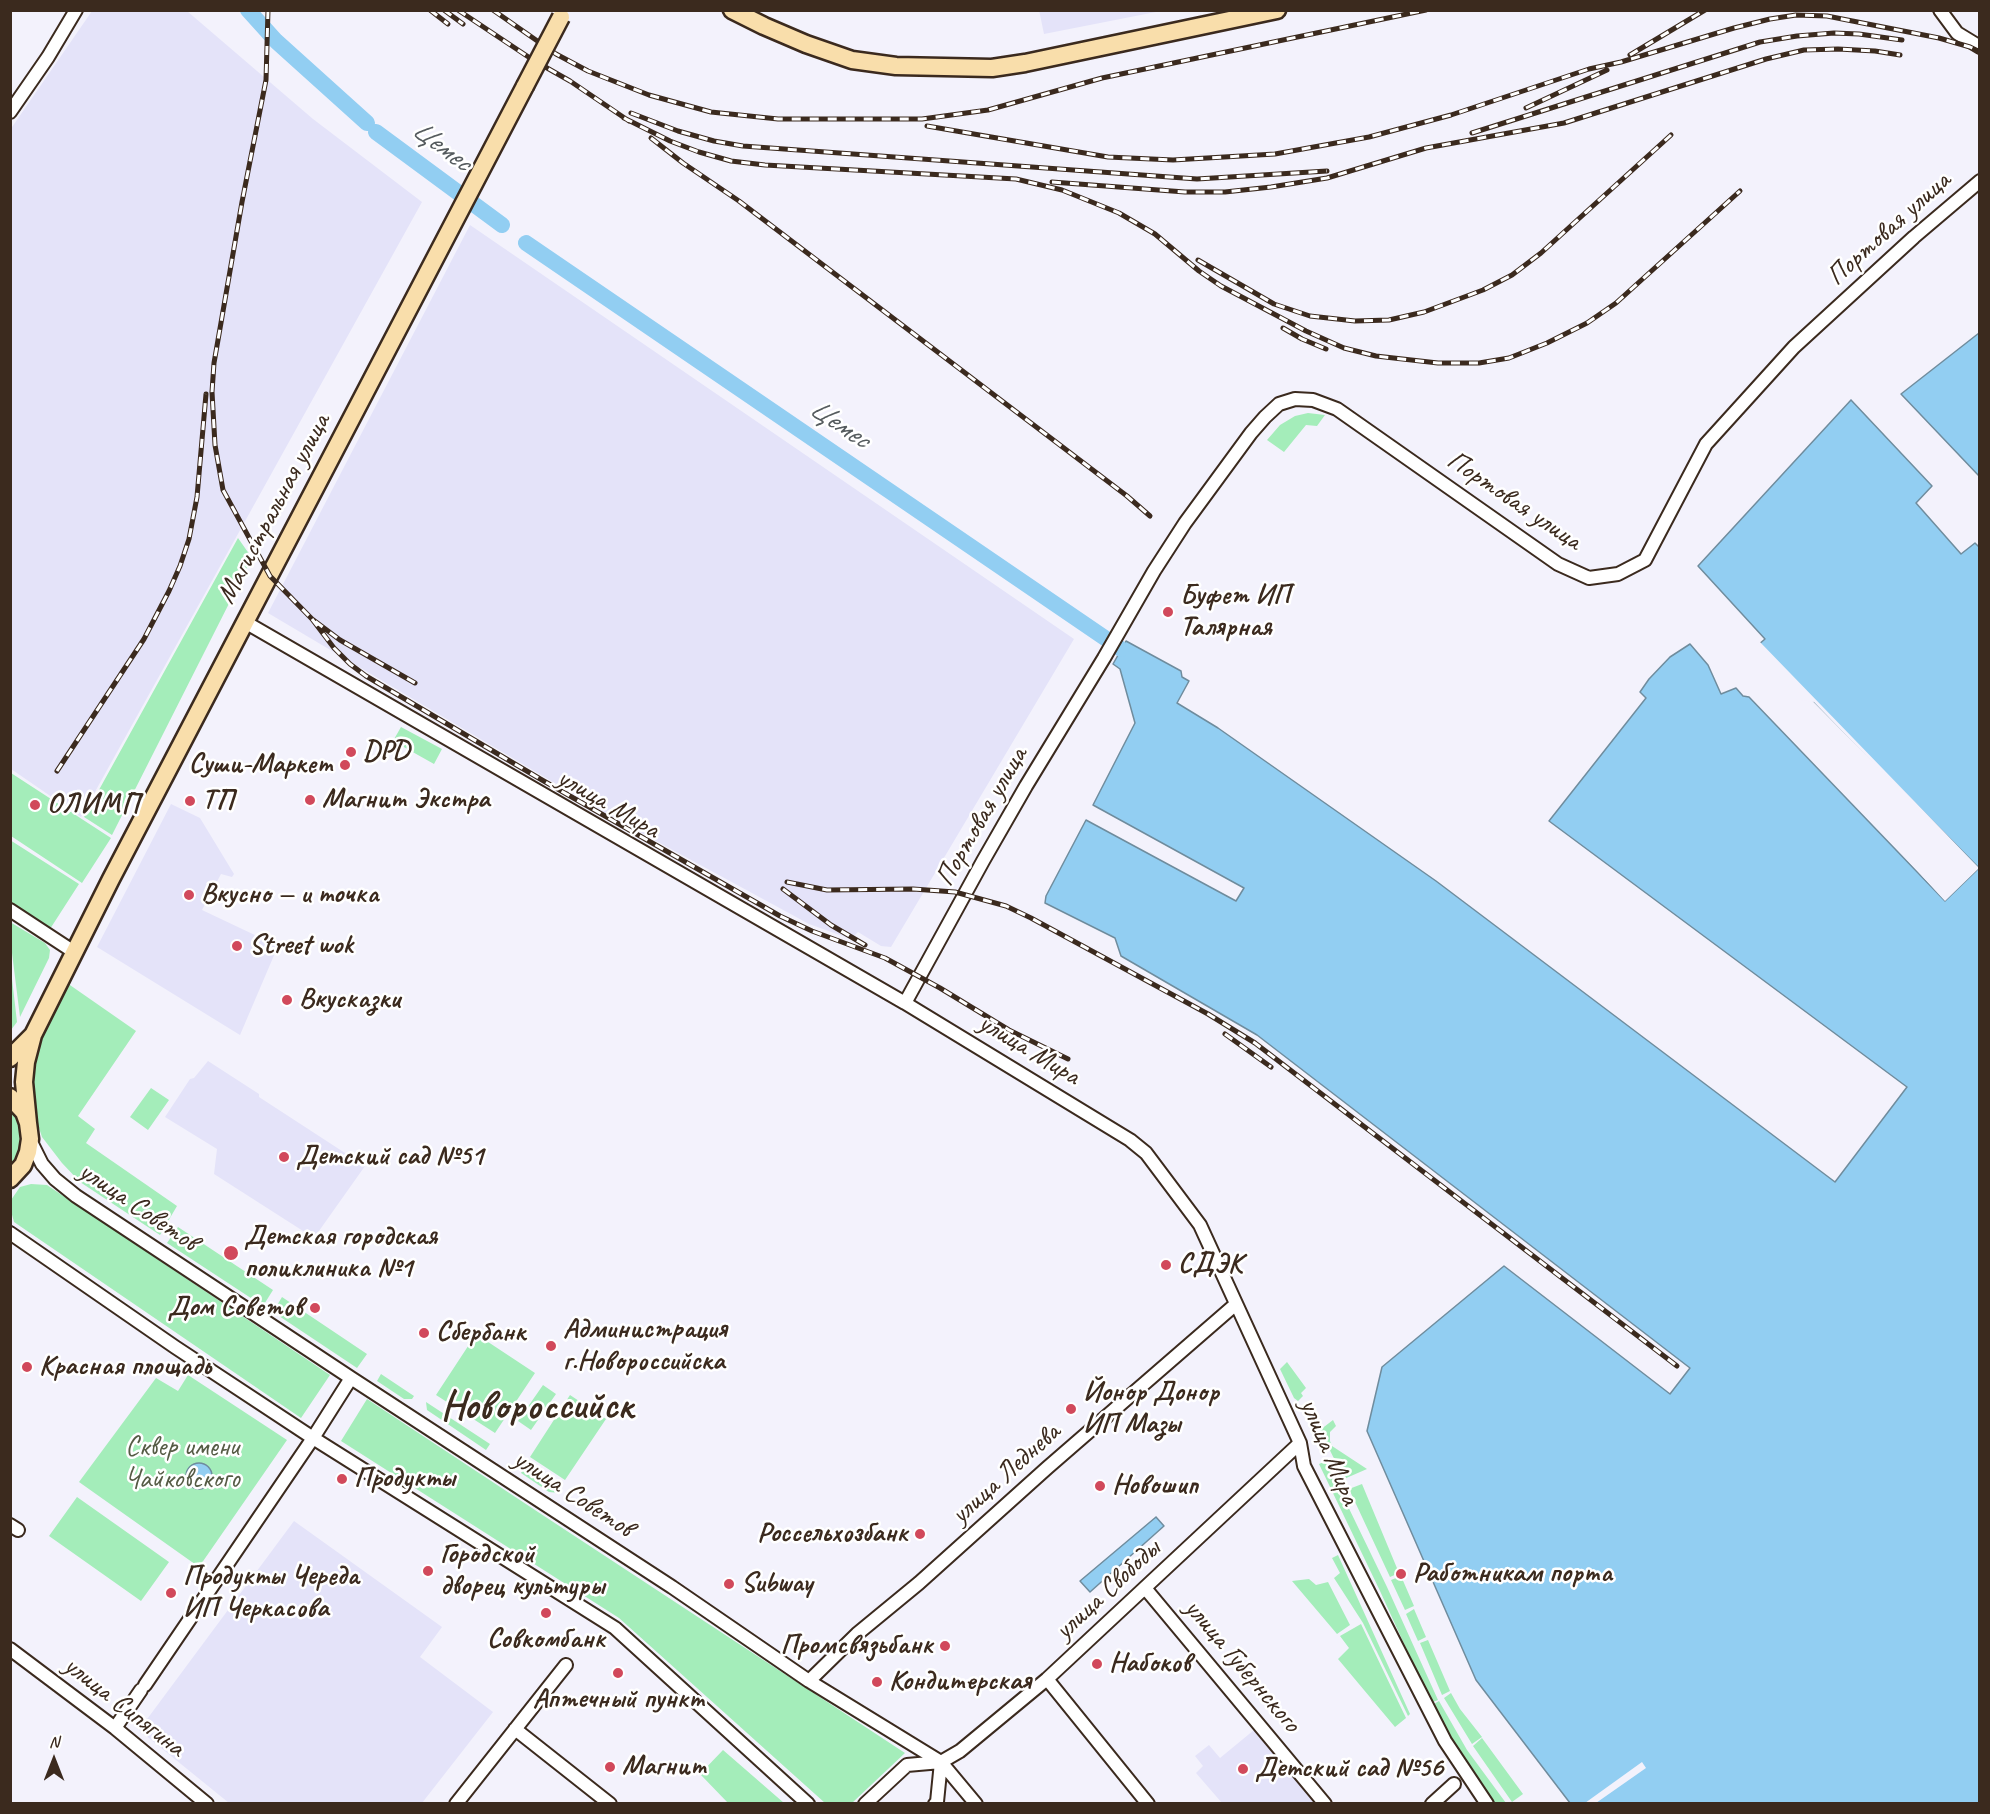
<!DOCTYPE html>
<html>
<head>
<meta charset="utf-8">
<style>
	body { margin:0 }
	#map { position:relative; width:1990px; height:1814px; overflow:hidden; background:#f3f2fc; font-family:Caveat,sans-serif }
	canvas { display:block }
	.frame { position:absolute; inset:0; border:12px solid #3b2a1e; pointer-events:none }
	.north { position:absolute; left:24px; top:1730px; width:60px; height:60px; -webkit-text-stroke:4px #fff; paint-order:stroke; rotate:0deg; font-size:16px; font-weight:700; line-height:24px; text-align:center; color:#3b2a1e }
	.north::after { content:''; display:block; margin:auto; width:21px; height:27px; background:#3b2a1e; clip-path:polygon(50% 0,100% 100%,50% 72%,0 100%) }
</style>
</head>
<body>
<div id="map">
<canvas width="1990" height="1814"></canvas>
<div class="frame"></div>
<div class="north">N</div>
</div>
<script>
const ctx = document.querySelector('canvas').getContext('2d');
ctx.lineJoin = 'round';
function fillPath(path, color) { ctx.fillStyle = color; ctx.fill(path, 'evenodd'); }
const shape = rows => new Path2D(rows.map(r => 'M' + r).join(''));
function trace(path, color, width, dash) { ctx.strokeStyle = color; ctx.lineWidth = width; ctx.lineCap = dash ? 'butt' : 'round'; ctx.setLineDash(dash || []); ctx.stroke(path); }
function label(font, color, halo, rows, align = 'center') {
  ctx.font = font + ' Caveat,sans-serif'; ctx.lineWidth = 5; ctx.setLineDash([]); ctx.textBaseline = 'middle'; ctx.strokeStyle = halo; ctx.fillStyle = color; for (const [text, x, y, turn = 0] of rows) {
    ctx.save(); ctx.translate(x, y); ctx.rotate((+turn || 0) * Math.PI / 180); ctx.textAlign = isNaN(turn) ? turn : align; if (halo) ctx.strokeText(text, 0, 0); ctx.fillText(text, 0, 0); ctx.restore();
  }
}
const built = shape([
	[1039,10,1161,10,1161,11,1044,34],
	[92,11,187,11,313,119,422,202,81,817,11,769,10,130],
	[470,225,1074,639,891,947,881,946,858,932,851,939,809,924,612,817,268,613],
	[171,804,200,818,234,874,232,877,221,874,202,910,278,946,240,1035,97,947],
	[208,1061,259,1094,259,1097,365,1166,314,1238,214,1174,217,1149,165,1117,190,1079,194,1078],
	[294,1521,442,1627,420,1657,493,1712,422,1803,229,1803,139,1730],
	[1254,1730,1316,1803,1222,1803,1196,1773,1203,1766,1195,1756,1209,1745,1220,1758]
]);
const green = shape([
	[1308,413,1325,415,1317,426,1306,425,1284,452,1267,440,1280,425,1295,416],
	[238,538,252,558,112,835,84,817],
	[401,727,442,749,434,764,393,741],
	[11,773,111,838,82,883,11,836],
	[10,840,79,884,50,929,11,904],
	[10,922,45,943,50,950,49,958,20,1017,12,953,11,952],
	[11,970,17,1022,11,1030,10,1030],
	[67,983,136,1031,78,1116,95,1129,86,1143,177,1206,160,1235,80,1182,62,1163,42,1137,36,1119,33,1089,35,1057,43,1029],
	[151,1088,169,1100,148,1130,130,1117],
	[11,1107,16,1114,22,1130,22,1147,15,1162,11,1169],
	[31,1184,47,1185,330,1375,301,1418,14,1222,11,1211,11,1200,20,1187],
	[178,1227,273,1290,263,1306,167,1243],
	[282,1297,367,1354,357,1368,273,1312],
	[476,1334,535,1373,495,1433,436,1395],
	[1287,1362,1306,1388,1301,1393,1303,1396,1298,1401,1294,1398,1280,1369],
	[381,1374,414,1396,412,1399,404,1399,377,1381],
	[188,1375,287,1440,199,1567,79,1482,156,1378,178,1391],
	[543,1385,556,1394,531,1430,518,1421],
	[570,1395,606,1419,565,1480,530,1457],
	[367,1399,538,1512,905,1753,852,1803,825,1803,619,1618,341,1441],
	[426,1402,490,1444,486,1450,427,1410],
	[1333,1420,1336,1426,1330,1432,1330,1441,1332,1446,1367,1469,1344,1479,1320,1430],
	[1326,1461,1387,1587,1438,1700,1431,1703,1380,1591,1319,1464],
	[524,1468,560,1493,549,1492,521,1473],
	[1362,1484,1399,1573,1390,1577,1349,1489],
	[77,1497,169,1562,141,1601,49,1536],
	[1338,1555,1410,1714,1408,1716,1363,1623,1334,1578,1340,1573,1332,1558],
	[1401,1576,1414,1606,1405,1610,1391,1580],
	[1309,1579,1316,1585,1328,1582,1350,1625,1337,1634,1292,1581],
	[1414,1609,1426,1637,1418,1641,1406,1614],
	[1361,1624,1406,1718,1395,1727,1338,1659,1349,1648,1340,1636],
	[1428,1640,1450,1691,1442,1695,1420,1643],
	[1451,1693,1460,1709,1482,1737,1472,1744,1444,1698],
	[1439,1701,1467,1750,1506,1803,1494,1803,1459,1756,1432,1705],
	[1482,1738,1523,1794,1512,1802,1473,1746],
	[723,1750,784,1803,728,1803,700,1774]
]);
const water = shape([
	[1979,333,1979,476,1901,394,1979,333],
	[1851,400,1932,486,1916,503,1961,554,1975,543,1979,547,1979,1803,1570,1803,1476,1680,1367,1431,1382,1367,1504,1266,1670,1394,1690,1368,1257,1035,1121,956,1115,938,1045,903,1046,896,1086,820,1236,901,1244,888,1093,805,1135,723,1120,669,1113,664,1126,641,1181,671,1182,677,1189,681,1177,703,1218,728,1436,881,1835,1182,1907,1087,1549,821,1646,698,1640,692,1649,679,1670,657,1690,644,1708,665,1721,694,1736,688,1743,696,1749,697,1945,901,1979,868,1758,645,1765,639,1698,566,1851,400],
	'186 1476a13 13 0 1 1 26 0a13 13 0 1 1-26 0Z',
	[1156,1517,1164,1526,1090,1592,1080,1581,1156,1517]
]);
const pier = shape([
	[1759,641,1979,868,1945,901,1876,826,1945,897,1975,868,1814,702,1800,700,1755,647,1755,644],
	[1642,1762,1646,1768,1596,1803,1585,1803]
]);
const river = shape([
	[248,10,276,41,367,123],
	[376,132,502,225],
	[526,243,1121,649]
]);
const minor = shape([
	[1940,10,1957,33,1980,47],
	[10,112,48,57,76,10],
	[245,622,905,1003,1130,1140,1146,1153,1200,1225,1300,1443,1304,1466,1445,1741,1487,1804],
	[10,910,74,952],
	[905,1003,983,861,1026,786,1104,658,1154,571,1185,523,1251,433,1265,417,1279,404,1295,399,1313,400,1337,409,1558,564,1589,578,1618,574,1645,560,1706,444,1794,347,1914,237,1980,181],
	[30,1140,42,1164,55,1179,76,1196,351,1378,672,1587,809,1681,941,1762,976,1804],
	[10,1233,175,1347,313,1438,615,1628,808,1804],
	[10,1525,18,1530],
	[1145,1588,1325,1804],
	[10,1649,115,1728,207,1804],
	[1047,1679,1148,1804],
	[809,1681,857,1634,919,1583,1047,1468,1236,1304],
	[145,1685,313,1438,351,1378],
	[115,1728,141,1690],
	[515,1729,610,1804],
	[456,1804,566,1665],
	[865,1804,907,1765,941,1762,960,1751,1047,1679,1300,1443],
	[935,1804,937,1802,941,1762],
	[1432,1804,1454,1784]
]);
const highway = shape([
	[732,10,764,26,806,44,852,60,896,66,992,68,1025,63,1277,10],
	[10,1058,33,1035],
	[10,1097,24,1112,28,1123,30,1139,28,1152,23,1165,10,1179],
	[28,1123,24,1082,26,1062,33,1035,111,879,525,86]
]);
const rail = shape([
	[268,10,266,80,242,202,214,363,212,392,215,445,223,490,270,576,312,619,340,640,415,683],
	[430,10,448,24],
	[444,10,463,24],
	[458,10,533,60,570,81,629,121],
	[493,10,556,54,588,71,649,95,711,112,778,119,922,119,988,110,1102,78,1426,10],
	[1630,55,1705,10],
	[1526,108,1607,70],
	[631,113,678,131,714,141,743,146,1197,179,1327,171],
	[624,118,670,141,699,152,731,161,765,165,1016,179,1062,190,1119,213,1155,234,1199,271,1221,286,1306,331,1344,348,1376,356,1438,363,1479,363,1509,358,1547,343,1587,323,1616,303,1740,191],
	[927,126,1108,157,1173,160,1275,154,1369,137,1451,115,1589,69,1621,62,1734,28,1770,19,1796,15,1827,16,1939,38,1970,47,1980,52],
	[1472,133,1760,42,1797,36,1834,33,1859,34,1902,40],
	[651,138,683,163,739,201,1127,496,1150,516],
	[1052,182,1185,192,1225,192,1271,187,1327,178,1426,148,1564,123,1766,59,1804,50,1838,49,1875,51,1900,55],
	[1198,260,1274,304,1310,316,1355,321,1389,320,1424,312,1483,290,1512,275,1541,253,1671,135],
	[1283,328,1302,339,1326,349],
	[312,619,334,648,350,664,366,676,542,780,780,916,812,931,885,958,940,988,1009,1030,1068,1059],
	[57,771,144,639,169,591,180,566,189,539,197,497,206,394],
	[787,882,827,890,913,889,955,892,1006,906,1031,918,1208,1014,1255,1043,1677,1366],
	[783,889,831,925,865,945],
	[1225,1034,1271,1067]
]);
const highwayBridge = shape([
	[525,86,561,17]
]);
const markers = [
	[1168,612,6,"#d1495b"],
	[351,752,6,"#d1495b"],
	[345,765,6,"#d1495b"],
	[310,800,6,"#d1495b"],
	[190,801,6,"#d1495b"],
	[35,805,6,"#d1495b"],
	[189,895,6,"#d1495b"],
	[237,946,6,"#d1495b"],
	[287,1000,6,"#d1495b"],
	[284,1157,6,"#d1495b"],
	[231,1253,8,"#d1495b"],
	[1166,1265,6,"#d1495b"],
	[315,1308,6,"#d1495b"],
	[424,1333,6,"#d1495b"],
	[551,1346,6,"#d1495b"],
	[27,1367,6,"#d1495b"],
	[1071,1409,6,"#d1495b"],
	[342,1479,6,"#d1495b"],
	[1100,1486,6,"#d1495b"],
	[920,1534,6,"#d1495b"],
	[428,1571,6,"#d1495b"],
	[1401,1574,6,"#d1495b"],
	[729,1584,6,"#d1495b"],
	[171,1593,6,"#d1495b"],
	[546,1613,6,"#d1495b"],
	[945,1646,6,"#d1495b"],
	[1097,1664,6,"#d1495b"],
	[618,1673,6,"#d1495b"],
	[877,1682,6,"#d1495b"],
	[610,1767,6,"#d1495b"],
	[1243,1769,6,"#d1495b"]
];
const streetNames = [
	["Портовая улица",1889,229,-42],
	["Портовая улица",1514,501,34],
	["Магистральная улица",274,509,-62],
	["улица Мира",608,804,30],
	["Портовая улица",982,817,-60],
	["улица Мира",1029,1050,31],
	["улица Советов",138,1207,34],
	["улица Мира",1329,1452,67],
	["улица Леднева",1006,1474,-42],
	["улица Советов",573,1494,33],
	["улица Свободы",1108,1590,-43],
	["улица Губернского",1242,1666,50],
	["улица Сипягина",124,1707,38]
];
const poiNames = [
	["Буфет ИП",1180,596],
	["Талярная",1180,628],
	["DPD",363,752],
	["Суши-Маркет",333,765,"right"],
	["Магнит Экстра",322,800],
	["ТП",202,801],
	["ОЛИМП",47,805],
	["Вкусно — и точка",201,895],
	["Street wok",249,946],
	["Вкусказки",299,1000],
	["Детский сад №51",296,1157],
	["Детская городская",244,1237],
	["поликлиника №1",244,1269],
	["СДЭК",1178,1265],
	["Дом Советов",303,1308,"right"],
	["Администрация",563,1330],
	["г.Новороссийска",563,1362],
	["Сбербанк",436,1333],
	["Красная площадь",39,1367],
	["Йонор Донор",1083,1393],
	["ИП Мазы",1083,1425],
	["Продукты",354,1479],
	["Новошип",1112,1486],
	["Россельхозбанк",908,1534,"right"],
	["Городской",440,1555],
	["дворец культуры",440,1587],
	["Работникам порта",1413,1574],
	["Продукты Череда",183,1577],
	["ИП Черкасова",183,1609],
	["Subway",741,1584],
	["Совкомбанк",546,1640,"center"],
	["Промсвязьбанк",933,1646,"right"],
	["Набоков",1109,1664],
	["Кондитерская",889,1682],
	["Аптечный пункт",618,1700,"center"],
	["Магнит",622,1767],
	["Детский сад №56",1255,1769]
];
const parkNames = [
	["Сквер имени",182,1448],
	["Чайковского",182,1480]
];
const waterNames = [
	["Цемес",441,146,37],
	["Цемес",839,424,34]
];
const townNames = [
	["Новороссийск",537,1408]
];
fillPath(built, '#e4e3f9');
fillPath(green, '#a4edba');
fillPath(water, '#92cef2');
trace(water, '#6f8c9d', 1.5);
fillPath(pier, '#f3f2fc');
trace(river, '#92cef2', 16);
trace(minor, '#3b2a1e', 16);
trace(highway, '#3b2a1e', 21);
trace(minor, '#fff', 12);
trace(highway, '#f9deab', 16);
trace(rail, '#3b2a1e', 5);
trace(rail, '#fff', 3, [9]);
trace(highwayBridge, '#3b2a1e', 21, []);
trace(highwayBridge, '#f9deab', 16);
for (const [x, y, r, color] of markers) { const dot = new Path2D(); dot.arc(x, y, r, 0, 2 * Math.PI); ctx.fillStyle = color; ctx.fill(dot); trace(dot, '#fff', 2); }
label('28px', '#3b2a1e', '#fff', streetNames);
label('bold 28px', '#3b2a1e', '#fff', poiNames, 'left');
label('28px', '#555b45', '#fff', parkNames);
label('italic 30px', '#555b5e', '#fff', waterNames);
label('bold 40px', '#3b2a1e', '#fff', townNames);
</script>
</body>
</html>
